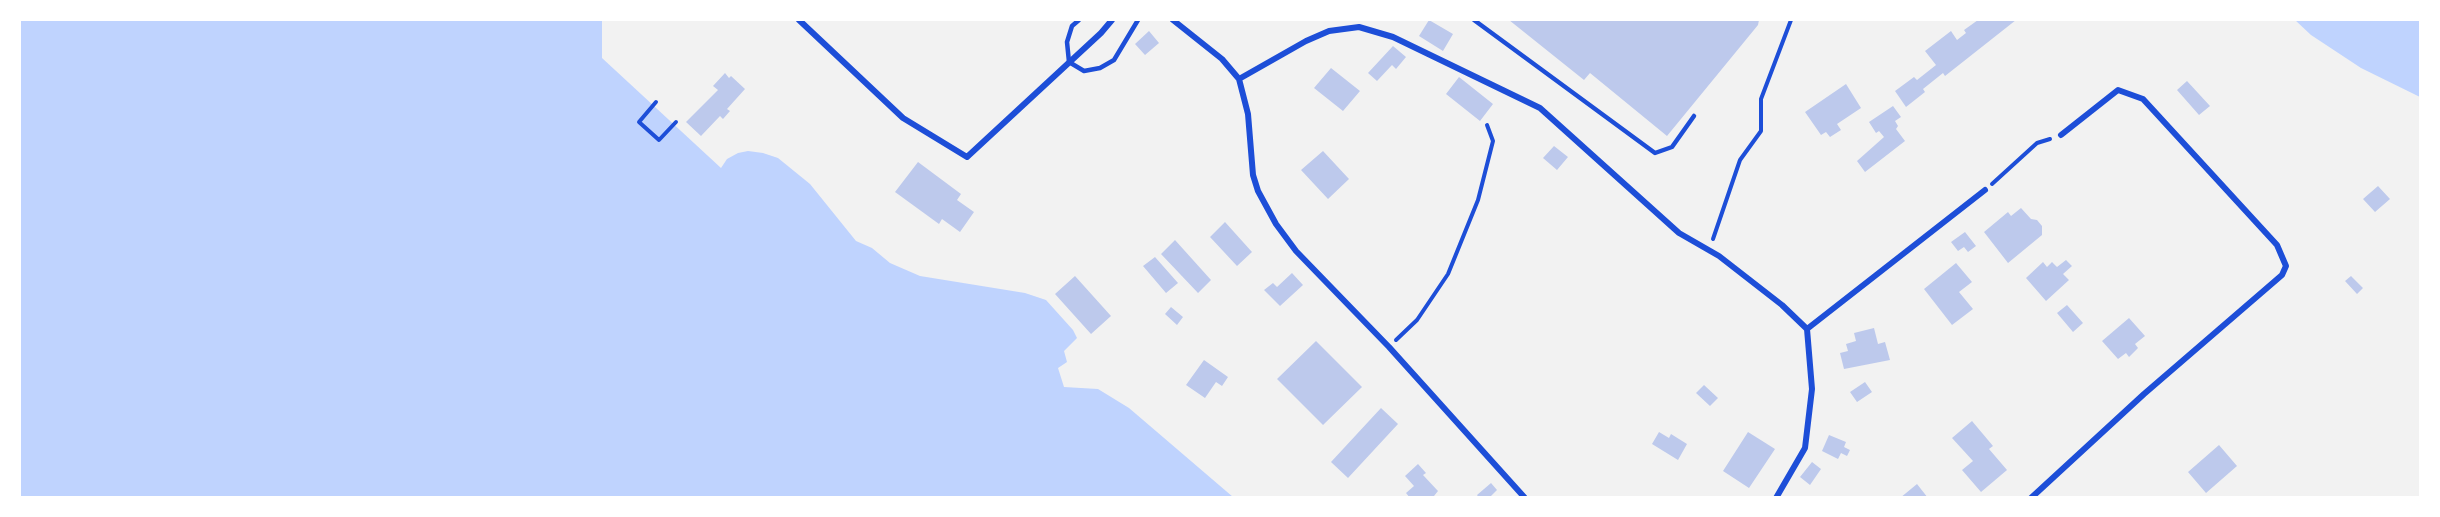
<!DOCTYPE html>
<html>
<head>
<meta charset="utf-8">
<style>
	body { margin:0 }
	#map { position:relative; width:2440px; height:517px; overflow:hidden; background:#f2f2f2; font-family:"Golos Text",sans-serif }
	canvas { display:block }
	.frame { position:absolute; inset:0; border:21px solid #fff; pointer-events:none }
</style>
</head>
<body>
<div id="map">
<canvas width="2440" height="517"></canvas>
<div class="frame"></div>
</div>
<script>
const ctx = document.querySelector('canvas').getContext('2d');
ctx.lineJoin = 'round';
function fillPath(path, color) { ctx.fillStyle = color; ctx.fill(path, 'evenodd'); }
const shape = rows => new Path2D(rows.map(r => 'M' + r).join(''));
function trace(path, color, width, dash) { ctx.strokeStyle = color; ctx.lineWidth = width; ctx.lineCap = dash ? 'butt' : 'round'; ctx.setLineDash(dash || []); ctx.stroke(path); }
const water = shape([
	[20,20,602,20,602,58,721,168,727,159,738,153,748,151,763,153,778,158,810,184,856,241,872,248,890,263,920,276,1025,293,1046,300,1073,330,1077,338,1064,351,1067,362,1058,368,1064,387,1098,389,1129,408,1233,497,20,497],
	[2295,20,2420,20,2420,97,2361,68,2311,35]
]);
const building = shape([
	[1429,20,1453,34,1443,51,1419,36],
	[1509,20,1759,20,1758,25,1667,136,1590,73,1584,80],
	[1978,20,2016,20,1945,76,1943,73,1923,89,1925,92,1906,107,1895,91,1914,77,1917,80,1936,65,1925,51,1951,31,1957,40,1966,33,1964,30],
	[1149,31,1159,43,1145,55,1135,44],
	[1393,46,1406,57,1396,69,1392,65,1377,81,1368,73],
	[1331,68,1360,91,1343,111,1314,88],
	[725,73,729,78,731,76,745,89,727,109,730,111,723,119,720,116,701,136,686,122,718,90,713,86],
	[1459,77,1493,104,1480,121,1446,94],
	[2187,81,2210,106,2199,115,2177,90],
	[1846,84,1861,108,1837,124,1841,130,1830,137,1826,132,1821,135,1805,112],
	[1893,106,1901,117,1895,121,1898,126,1896,129,1905,141,1865,172,1857,161,1884,137,1879,131,1876,133,1869,122],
	[1554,146,1568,157,1557,170,1543,158],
	[1323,151,1349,179,1328,199,1301,170],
	[918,162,961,194,957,200,974,212,960,232,942,219,939,224,895,192],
	[2378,186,2390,199,2375,212,2363,199],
	[2021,208,2031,219,2037,220,2042,226,2042,235,2008,263,1984,232,2008,212,2011,216],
	[1225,222,1252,252,1237,266,1210,237],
	[1965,232,1976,246,1968,252,1964,247,1958,251,1951,242],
	[1175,240,1211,280,1198,293,1161,254],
	[1155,257,1178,283,1166,293,1143,266],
	[2066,260,2072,266,2063,274,2069,280,2046,301,2026,278,2043,262,2047,267,2052,262,2057,267],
	[1956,263,1972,282,1959,292,1973,309,1952,325,1924,289],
	[1292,273,1303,285,1280,306,1264,290,1273,283,1277,287],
	[1075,276,1111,316,1091,334,1055,294],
	[2351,276,2363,288,2357,294,2345,281],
	[2067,305,2083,323,2073,332,2057,313],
	[1171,307,1183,317,1177,325,1165,314],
	[2129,318,2145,336,2135,344,2138,348,2129,357,2126,353,2118,359,2102,341],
	[1874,328,1878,344,1885,342,1890,360,1844,369,1840,353,1848,351,1846,344,1856,341,1854,333],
	[1316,341,1362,387,1323,425,1277,379],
	[1204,360,1228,377,1222,386,1216,382,1205,398,1186,385],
	[1865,382,1872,392,1857,402,1850,392],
	[1704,385,1718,398,1710,406,1696,393],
	[1381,408,1398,424,1348,478,1331,462],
	[1972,421,1993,446,1989,449,2007,470,1981,492,1962,470,1973,461,1952,438],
	[1659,432,1669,438,1671,434,1687,444,1678,460,1652,444],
	[1748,432,1775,449,1749,488,1723,471],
	[1829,435,1846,442,1844,447,1850,450,1847,456,1841,453,1838,459,1822,451],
	[2219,445,2237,466,2206,493,2188,472],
	[1812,462,1821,469,1810,485,1800,477],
	[1418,464,1426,473,1423,475,1438,491,1434,496,1436,498,1410,498,1406,493,1414,486,1405,476],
	[1491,483,1497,490,1489,498,1479,498,1477,495],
	[1917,484,1928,498,1900,498]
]);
const path = shape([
	[656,102,639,122,659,140,676,122],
	[1992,184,2037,143,2050,139],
	[1713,239,1740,160,1761,131,1761,99,1791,20],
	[1396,340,1417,320,1448,274,1478,200,1493,141,1487,125]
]);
const service = shape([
	[1079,20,1072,26,1067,42,1069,62,1084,71,1100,68,1114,60,1138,20],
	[1474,20,1655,153,1672,147,1694,116]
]);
const minor = shape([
	[799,20,903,118,967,157,1101,33,1112,20],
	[1173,20,1222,59,1239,79,1248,114,1253,175,1258,191,1276,224,1296,251,1389,347,1525,498],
	[1239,79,1306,41,1329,31,1359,27,1393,37,1540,108,1679,233,1719,256,1782,305,1807,329],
	[1807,329,1985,190],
	[1776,498,1805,448,1812,389,1807,329],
	[2031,498,2144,394,2282,275,2286,266,2277,245,2143,99,2118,90,2061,135]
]);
fillPath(water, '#bfd3fe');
fillPath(building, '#bdc9ec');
trace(path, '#1d4ed8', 4);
trace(service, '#1d4ed8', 4.5);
trace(minor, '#1d4ed8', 6);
</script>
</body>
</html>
